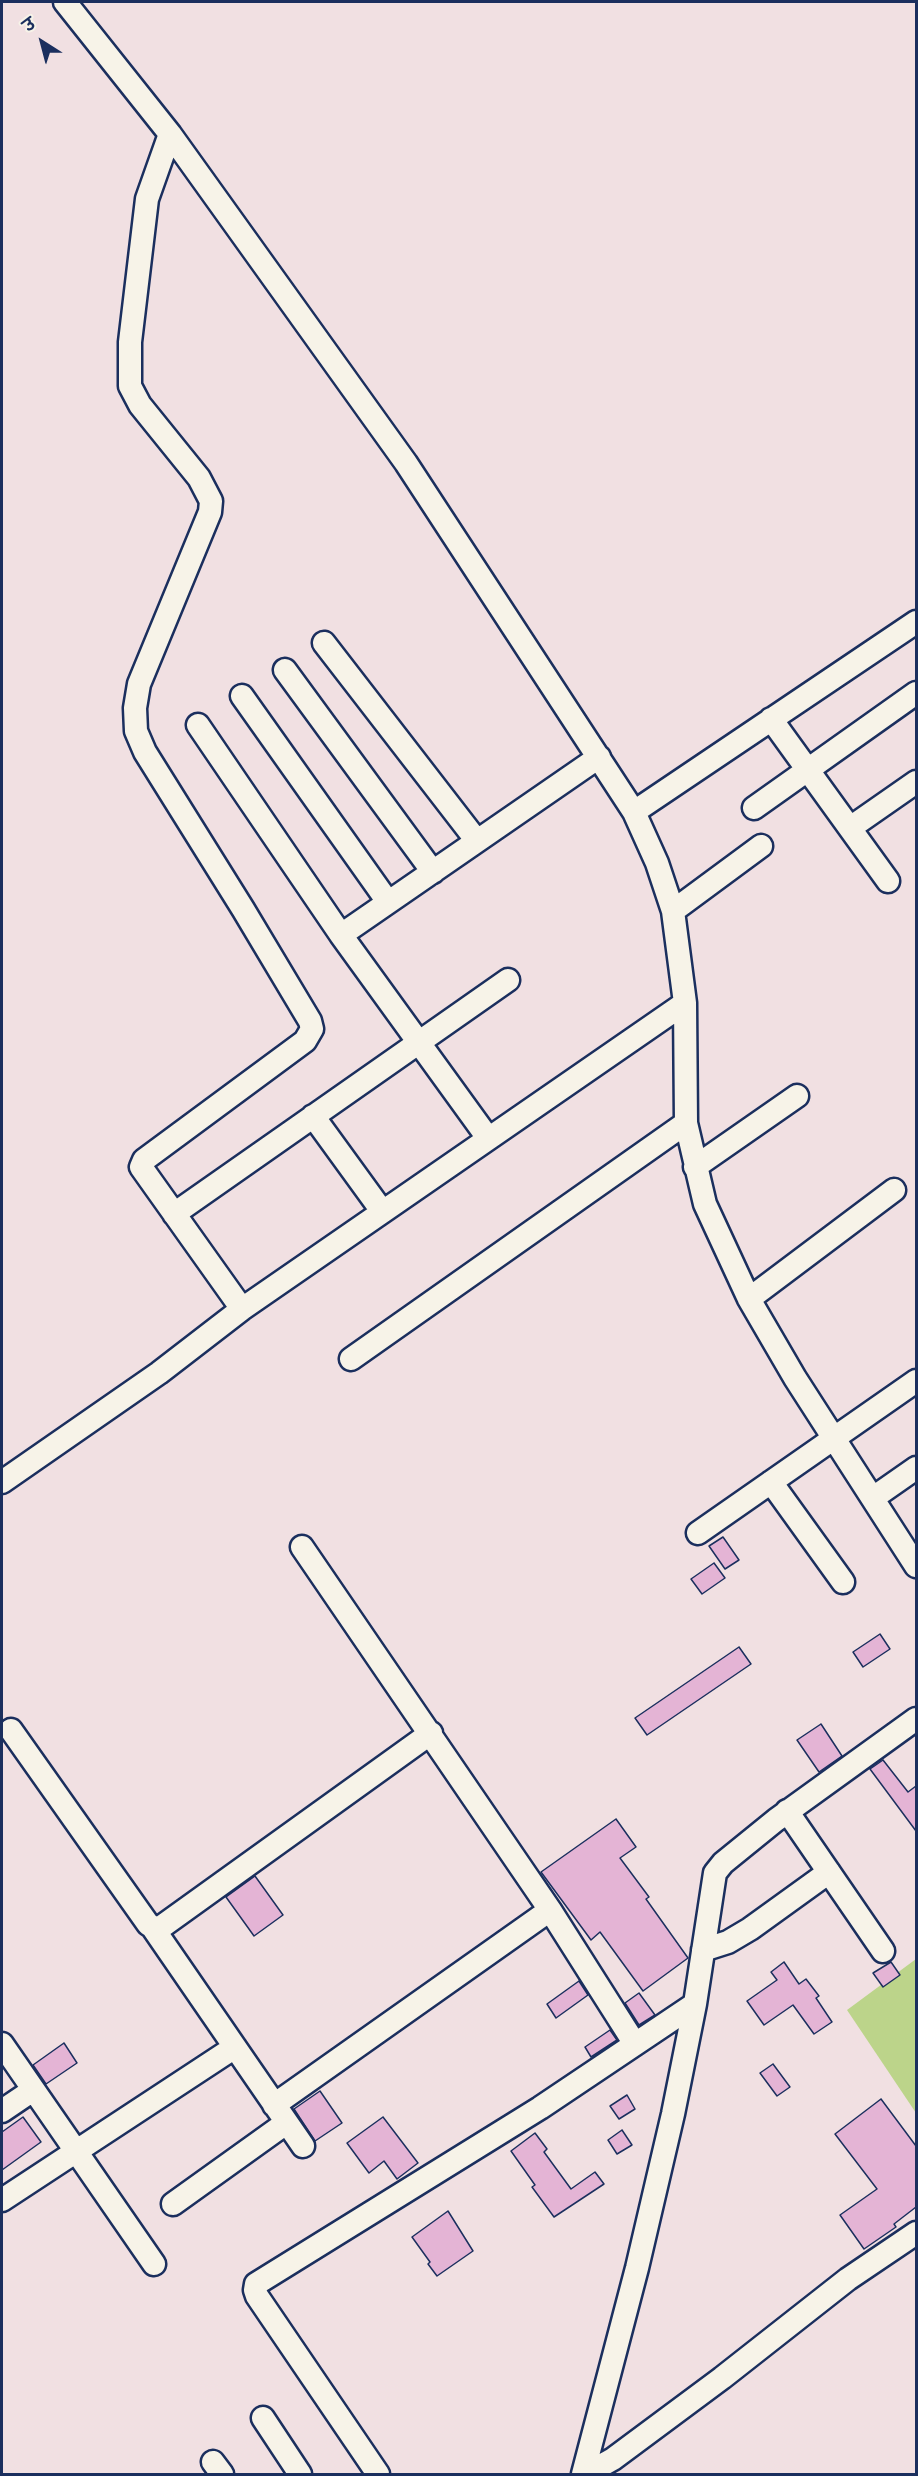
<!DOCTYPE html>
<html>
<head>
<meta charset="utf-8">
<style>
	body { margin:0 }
	#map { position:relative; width:918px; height:2476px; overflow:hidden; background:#f1e0e2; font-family:"Gochi Hand","Playpen Sans Deva",sans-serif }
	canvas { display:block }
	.frame { position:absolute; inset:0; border:3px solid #1b2f5e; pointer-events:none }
	.north { position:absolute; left:12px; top:12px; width:60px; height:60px; -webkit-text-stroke:4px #f7f3e8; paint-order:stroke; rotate:324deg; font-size:16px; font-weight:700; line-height:24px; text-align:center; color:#1b2f5e }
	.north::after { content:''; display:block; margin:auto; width:21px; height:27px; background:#1b2f5e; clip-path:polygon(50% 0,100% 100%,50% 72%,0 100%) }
</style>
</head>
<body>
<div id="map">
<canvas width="918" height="2476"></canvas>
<div class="frame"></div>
<div class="north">उ</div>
</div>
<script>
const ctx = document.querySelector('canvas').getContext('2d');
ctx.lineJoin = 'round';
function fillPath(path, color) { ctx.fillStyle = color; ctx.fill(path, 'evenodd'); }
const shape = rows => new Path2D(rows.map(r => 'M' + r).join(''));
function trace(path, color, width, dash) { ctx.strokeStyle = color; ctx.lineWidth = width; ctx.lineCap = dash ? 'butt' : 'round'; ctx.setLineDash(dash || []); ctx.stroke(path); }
const green = shape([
	[916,1959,916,2113,847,2010]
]);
const building = shape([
	[723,1537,739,1560,725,1569,709,1546,723,1537],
	[714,1563,725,1578,702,1594,691,1579,714,1563],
	[880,1634,890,1649,863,1667,853,1652,880,1634],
	[739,1647,751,1664,647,1735,635,1718,739,1647],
	[821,1724,842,1756,819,1772,797,1740,821,1724],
	[883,1760,908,1792,916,1786,916,1831,870,1769,883,1760],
	[616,1819,636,1847,620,1858,649,1897,646,1899,688,1958,643,1991,600,1932,591,1940,541,1872,616,1819],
	[255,1876,283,1915,254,1936,226,1897,255,1876],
	[784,1962,799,1984,806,1979,819,1996,816,1998,832,2022,814,2034,793,2005,764,2025,747,2001,777,1980,771,1972,784,1962],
	[891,1962,900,1975,883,1987,873,1973,891,1962],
	[579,1981,588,1995,556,2018,547,2004,579,1981],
	[639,1993,655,2015,639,2025,625,2003,639,1993],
	[610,2030,617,2040,591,2057,585,2047,610,2030],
	[64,2043,77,2063,46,2084,33,2065,64,2043],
	[773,2064,790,2087,777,2096,760,2073,773,2064],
	[320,2091,342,2123,315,2141,294,2109,320,2091],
	[627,2095,635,2109,619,2119,610,2106,627,2095],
	[881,2099,916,2146,916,2207,894,2224,896,2227,864,2249,840,2215,877,2189,835,2134,881,2099],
	[23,2117,41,2142,2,2170,2,2132,23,2117],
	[383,2117,418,2163,397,2179,384,2161,369,2173,347,2143,383,2117],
	[622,2130,632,2145,617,2154,608,2140,622,2130],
	[535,2133,547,2149,544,2152,571,2189,595,2172,604,2184,554,2217,532,2187,535,2185,511,2151,535,2133],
	[448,2211,473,2251,437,2276,428,2264,430,2262,412,2237,448,2211]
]);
const minor = shape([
	[65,2,170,134,406,463,634,812,657,863,673,911,685,1003,686,1123,705,1204,749,1299,795,1378,916,1566],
	[170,134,147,199,130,342,130,386,140,405,199,478,211,501,210,512,139,684,135,708,136,731,145,752,243,909,310,1021,312,1029,305,1041,144,1160,141,1167,242,1309],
	[324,643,477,841],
	[285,670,433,872],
	[242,696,388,902],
	[771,719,888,881],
	[198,725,341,935,488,1138],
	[754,808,916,693],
	[634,812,916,622],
	[850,828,916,782],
	[673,911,761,846],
	[341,935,599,757],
	[313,1116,382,1211],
	[695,1167,797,1096],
	[174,1214,508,980],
	[749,1299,894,1190],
	[351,1359,686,1123],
	[2,1482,159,1373,242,1309,685,1003],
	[771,1482,843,1582],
	[873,1498,916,1468],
	[698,1533,916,1381],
	[302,1547,550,1910,635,2044],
	[11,1730,148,1924,157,1930,431,1733],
	[787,1811,883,1951],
	[153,1928,303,2146],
	[703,1950,728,1942,750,1929,829,1872],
	[2,2044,154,2264],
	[274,2105,550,1910],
	[2,2111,33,2090],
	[2,2200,235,2047],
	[173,2204,286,2123],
	[263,2418,300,2474],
	[213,2462,222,2474],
	[378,2474,257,2296,255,2290,256,2284,540,2108,695,2004],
	[583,2474,637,2268,673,2114,695,2004,715,1873,723,1863,776,1820,916,1719],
	[586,2474,613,2459,722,2378,848,2279,916,2233]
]);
fillPath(green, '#bcd48a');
fillPath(building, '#e4b4d5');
trace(building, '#1b2f5e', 1.5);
trace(minor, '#1b2f5e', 27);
trace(minor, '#f7f3e8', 22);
</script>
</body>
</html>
